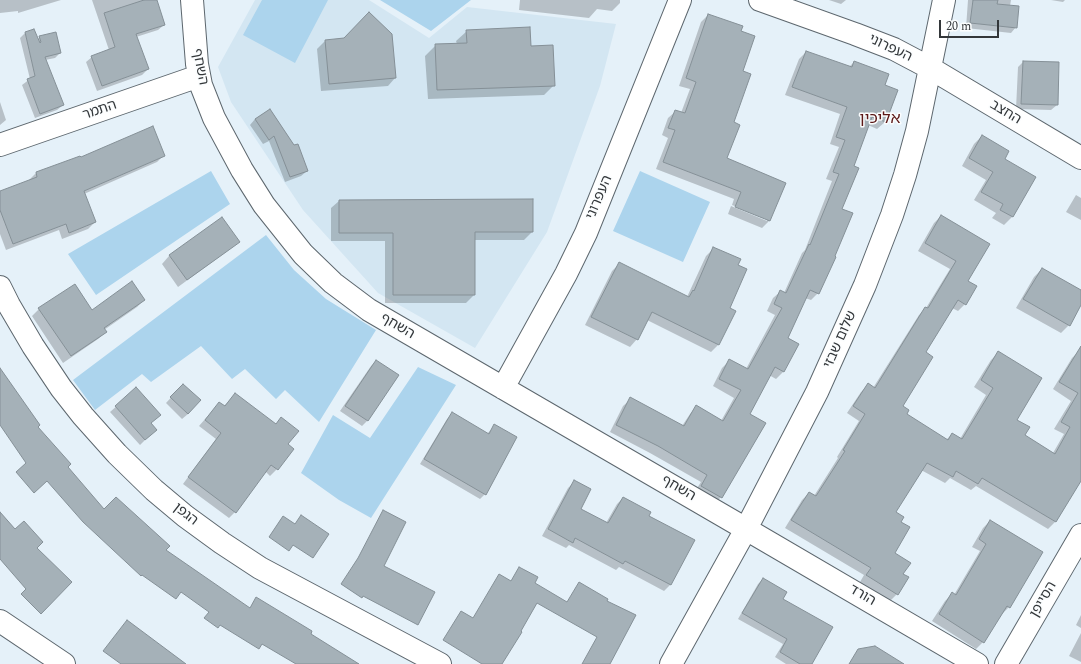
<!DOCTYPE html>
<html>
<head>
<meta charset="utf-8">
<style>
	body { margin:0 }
	#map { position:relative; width:1081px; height:664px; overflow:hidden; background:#e5f1f9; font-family:Spectral,serif }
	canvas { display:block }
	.scale { position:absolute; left:939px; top:20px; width:60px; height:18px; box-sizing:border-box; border:2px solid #33373a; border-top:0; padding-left:5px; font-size:12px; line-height:14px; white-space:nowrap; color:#33373a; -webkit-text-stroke:3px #fbfdfe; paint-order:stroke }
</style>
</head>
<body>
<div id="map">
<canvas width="1081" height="664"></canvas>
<div class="scale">20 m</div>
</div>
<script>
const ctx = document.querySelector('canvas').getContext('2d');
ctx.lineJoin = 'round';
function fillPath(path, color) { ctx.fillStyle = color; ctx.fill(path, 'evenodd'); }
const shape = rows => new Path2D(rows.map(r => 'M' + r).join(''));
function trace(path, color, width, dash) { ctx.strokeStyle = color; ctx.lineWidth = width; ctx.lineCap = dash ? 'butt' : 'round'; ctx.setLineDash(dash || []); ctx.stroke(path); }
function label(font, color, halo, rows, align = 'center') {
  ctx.font = font + ' Spectral,"Noto Sans Hebrew",serif'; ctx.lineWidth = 3; ctx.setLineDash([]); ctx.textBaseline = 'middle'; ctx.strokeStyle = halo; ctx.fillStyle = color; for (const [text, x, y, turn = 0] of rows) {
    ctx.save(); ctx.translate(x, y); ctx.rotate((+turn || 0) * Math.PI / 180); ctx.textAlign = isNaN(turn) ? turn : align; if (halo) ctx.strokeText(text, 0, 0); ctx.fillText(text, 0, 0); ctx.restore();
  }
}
const built = shape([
	[255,0,369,0,429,38,467,7,616,24,600,86,547,232,475,348,378,293,303,210,231,102,218,67]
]);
const green = shape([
	[262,0,328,0,295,63,243,35],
	[380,0,471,0,431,31],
	[211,171,230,204,96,295,68,254],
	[640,171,710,202,683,262,613,231],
	[266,235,294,270,326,299,376,330,319,422,285,390,276,399,245,369,232,379,201,346,151,382,142,374,95,410,73,380],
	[418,367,456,385,371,518,339,500,301,473,333,415,370,438]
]);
const shadow = shape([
	[0,0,61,0,18,13,18,11,0,13],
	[92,0,156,0,164,25,158,30,136,37,148,69,142,75,97,91,86,62,92,57,109,50],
	[520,0,620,0,620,3,612,11,597,9,589,18,519,10],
	[829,0,846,0,841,4],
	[968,0,1011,0,1010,6,1016,27,1011,33,966,28],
	[1051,0,1065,0,1063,2],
	[708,15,740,31,742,72,725,158,785,183,769,221,762,228,728,214,731,206,767,221,767,219,732,205,734,199,656,169,668,138,662,135,668,118,676,111,681,113,690,89,679,86,701,22],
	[467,31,530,47,554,85,544,95,428,99,425,56,436,45,457,44,456,41],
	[25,33,37,40,40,37,60,53,55,58,45,60,63,105,57,110,35,118,22,85,30,79,20,38],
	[325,41,395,78,388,86,321,91,317,49],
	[806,52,849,67,854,62,883,86,896,90,885,122,877,129,868,125,853,166,841,209,834,257,818,293,811,300,805,298,787,338,798,344,783,372,776,379,769,375,748,414,721,497,714,504,694,493,701,482,650,453,610,432,623,406,631,399,682,426,690,414,697,406,721,421,734,398,713,386,722,368,729,361,746,369,775,315,767,311,773,298,781,291,784,293,802,253,805,250,832,181,826,179,839,147,830,144,840,114,785,95,799,59],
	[1023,62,1057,105,1051,110,1016,109,1018,67],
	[0,102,6,120,0,125],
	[269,110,307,171,301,176,285,182,269,141,263,144,250,125,255,119],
	[982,136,1003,159,1035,177,1012,217,1004,225,992,218,996,213,974,200,986,180,962,166,974,144],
	[164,155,157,162,84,194,95,222,88,229,62,239,59,230,6,250,0,234,0,192,30,181,29,180,36,173],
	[1076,195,1081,198,1081,220,1066,212],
	[532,200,532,232,524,240,474,240,474,295,466,303,385,303,385,241,331,241,331,208,339,201],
	[941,216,967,281,965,304,958,311,952,308,924,353,902,406,905,415,946,440,952,434,960,439,986,395,974,387,991,360,998,353,1016,420,1024,435,1053,453,1064,434,1054,429,1071,401,1053,389,1072,358,1079,351,1081,352,1081,479,1055,522,1048,529,976,486,971,490,950,478,945,483,921,470,895,512,900,522,893,553,902,575,897,594,890,601,860,582,864,575,785,528,802,500,809,493,814,496,838,458,837,457,859,421,847,413,861,392,868,385,873,388,919,315,926,308,950,269,918,251,934,223],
	[221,218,238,242,230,249,178,287,162,264,169,256],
	[713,249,737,266,729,309,718,345,711,352,647,320,637,339,630,347,585,325,612,271,619,264,687,297,706,256],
	[1042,269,1081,291,1081,303,1069,325,1061,333,1016,308,1034,277],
	[144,300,137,307,104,330,106,332,98,339,63,363,32,316,39,309,92,311],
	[376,361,397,375,367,421,362,426,340,411,371,366],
	[136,389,150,424,150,435,140,445,110,412],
	[178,390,188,414,182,419,166,403],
	[235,394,275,425,281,418,277,469,270,476,265,471,235,512,229,518,183,484,216,439,199,426,219,403,224,406],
	[453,414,487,434,494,426,485,494,480,499,420,464,447,419],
	[575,481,579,509,606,523,617,504,623,498,648,516,694,540,670,585,664,591,619,567,616,570,569,545,566,548,542,536,568,488],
	[990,521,1009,607,1002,614,983,642,976,649,932,621,945,601,952,594,954,595,980,551,972,547,983,528],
	[763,579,782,599,811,664,786,664,775,657,783,644,738,619,758,584],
	[1081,615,1081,628,1076,625],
	[1081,633,1081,662,1069,656]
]);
const building = shape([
	[144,0,157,0,165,25,136,34,149,69,102,86,91,56,115,47,104,13,144,0],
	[973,0,998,0,997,4,1019,6,1017,28,970,23,973,0],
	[369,12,392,34,396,78,329,84,325,40,344,38,369,12],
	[708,14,743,26,741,31,755,36,743,71,751,74,734,122,740,125,727,158,786,183,770,221,735,207,741,192,663,162,675,130,668,128,675,110,685,113,696,82,686,78,708,14],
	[530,27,531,46,553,45,555,86,437,90,435,44,467,43,466,30,530,27],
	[34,29,40,43,41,42,39,36,56,32,61,53,45,57,64,105,40,114,27,79,35,76,25,32,34,29],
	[806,51,852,67,854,61,889,74,885,85,898,90,886,122,872,117,854,166,859,168,842,209,853,213,835,256,836,257,819,294,810,290,788,338,799,344,784,372,775,367,750,414,766,423,722,498,701,486,707,475,658,446,616,425,630,397,684,426,696,405,723,421,741,390,719,379,729,359,748,369,782,308,774,304,780,290,786,293,809,244,810,245,839,174,833,172,845,140,836,137,847,107,792,87,806,51],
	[1023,61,1059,62,1058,105,1021,104,1023,61],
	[270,109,294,145,298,144,308,171,290,177,274,136,269,140,255,119,270,109],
	[153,126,165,156,84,191,96,222,69,233,66,224,13,244,0,210,0,191,37,177,36,172,80,156,81,157,153,126],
	[982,135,1009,151,1005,159,1036,177,1013,217,1000,210,1003,204,981,192,993,172,969,158,982,135],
	[533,199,533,232,475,232,475,295,393,295,393,233,339,233,339,200,533,199],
	[941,215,990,244,968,281,977,286,966,305,958,300,926,352,933,357,903,406,909,410,907,414,948,440,952,433,962,439,993,388,981,380,998,351,1042,378,1017,420,1030,427,1025,435,1055,454,1070,427,1061,422,1078,393,1059,382,1081,346,1081,481,1056,522,982,478,978,484,956,471,953,477,927,463,896,512,904,517,901,522,910,527,895,553,911,563,903,574,909,577,898,595,866,575,871,568,791,520,809,492,816,496,845,451,843,450,865,414,853,406,868,383,875,388,925,307,928,308,956,261,925,243,941,215],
	[222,217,240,242,187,280,169,255,222,217],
	[713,247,741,259,738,265,747,269,730,308,736,311,719,345,652,312,638,340,591,317,619,262,689,297,693,290,694,291,713,247],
	[1042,268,1081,290,1081,305,1070,326,1023,299,1042,268],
	[132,281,145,300,104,328,107,332,71,356,38,308,75,284,92,310,132,281],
	[376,360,399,375,368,421,345,406,376,360],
	[0,368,40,425,38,427,71,464,68,467,104,509,116,497,170,546,166,550,250,608,256,597,312,631,311,634,359,664,296,664,262,644,259,649,220,625,218,628,204,618,209,612,181,592,176,599,142,575,141,576,83,522,47,481,34,493,16,472,26,463,0,425,0,368],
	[183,384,201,400,188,414,170,397,183,384],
	[136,387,161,415,151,423,157,430,145,440,115,406,136,387],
	[235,393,276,424,281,417,299,431,288,444,294,449,278,470,271,465,236,513,188,477,221,433,205,420,219,402,225,406,235,393],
	[452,412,489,434,494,424,517,437,486,495,424,459,452,412],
	[574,480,591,489,581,509,608,523,623,497,651,512,649,516,695,540,671,585,625,561,623,564,575,538,573,543,548,529,574,480],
	[383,510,406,522,384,566,435,592,418,625,363,596,362,598,341,584,358,558,383,510],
	[0,512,15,529,24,521,43,542,37,548,72,582,41,614,21,594,26,589,0,559,0,512],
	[301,515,329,534,313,558,293,545,289,551,269,537,283,516,295,524,301,515],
	[990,520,1043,552,1010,608,1007,606,984,643,939,614,952,592,956,595,986,544,979,539,990,520],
	[519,567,538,577,535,583,567,602,579,582,608,599,607,601,636,615,610,664,582,664,597,637,537,603,521,631,522,632,502,664,482,664,443,640,461,611,473,618,499,574,511,581,519,567],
	[763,578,787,592,783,599,833,627,812,664,800,664,780,652,787,639,742,613,763,578],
	[127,620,186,664,121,664,103,651,127,620],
	[875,646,904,664,849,664,858,649,875,646]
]);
const minor = shape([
	[192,0,197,64,201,85,214,118,242,170,264,205,303,254,333,283,369,310,746,529,977,664],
	[760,0,855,34,894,49,930,68,1081,158],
	[0,145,199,76],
	[0,287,9,305,33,346,61,388,83,416,117,454,154,490,185,516,222,543,260,568,440,664],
	[503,388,566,274,586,233,680,0],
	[0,621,64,664],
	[671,664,746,529,817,392,865,285,892,215,905,175,917,131,944,0],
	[1006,664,1081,535]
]);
const streetNames = [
	["העפרוני",890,49,25],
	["השחף",199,67,79],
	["התמר",100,111,-19],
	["החצב",1005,113,31],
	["העפרוני",600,198,-67],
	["השחף",397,327,30],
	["שלום שבזי",841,340,-66],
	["השחף",678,489,30],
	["הגפן",185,515,38],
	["הורד",862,596,30],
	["הסייפן",1044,600,-60]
];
const quarterNames = [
	["אליכין",880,120]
];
fillPath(built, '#d3e6f2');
fillPath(green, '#acd4ed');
fillPath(shadow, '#0003');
fillPath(building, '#a5b1b8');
trace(building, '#859097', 1);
trace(minor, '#5d676e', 24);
trace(minor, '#fff', 22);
label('14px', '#33373a', '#fbfdfe', streetNames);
label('16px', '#5c1817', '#fbfdfe', quarterNames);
</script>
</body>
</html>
